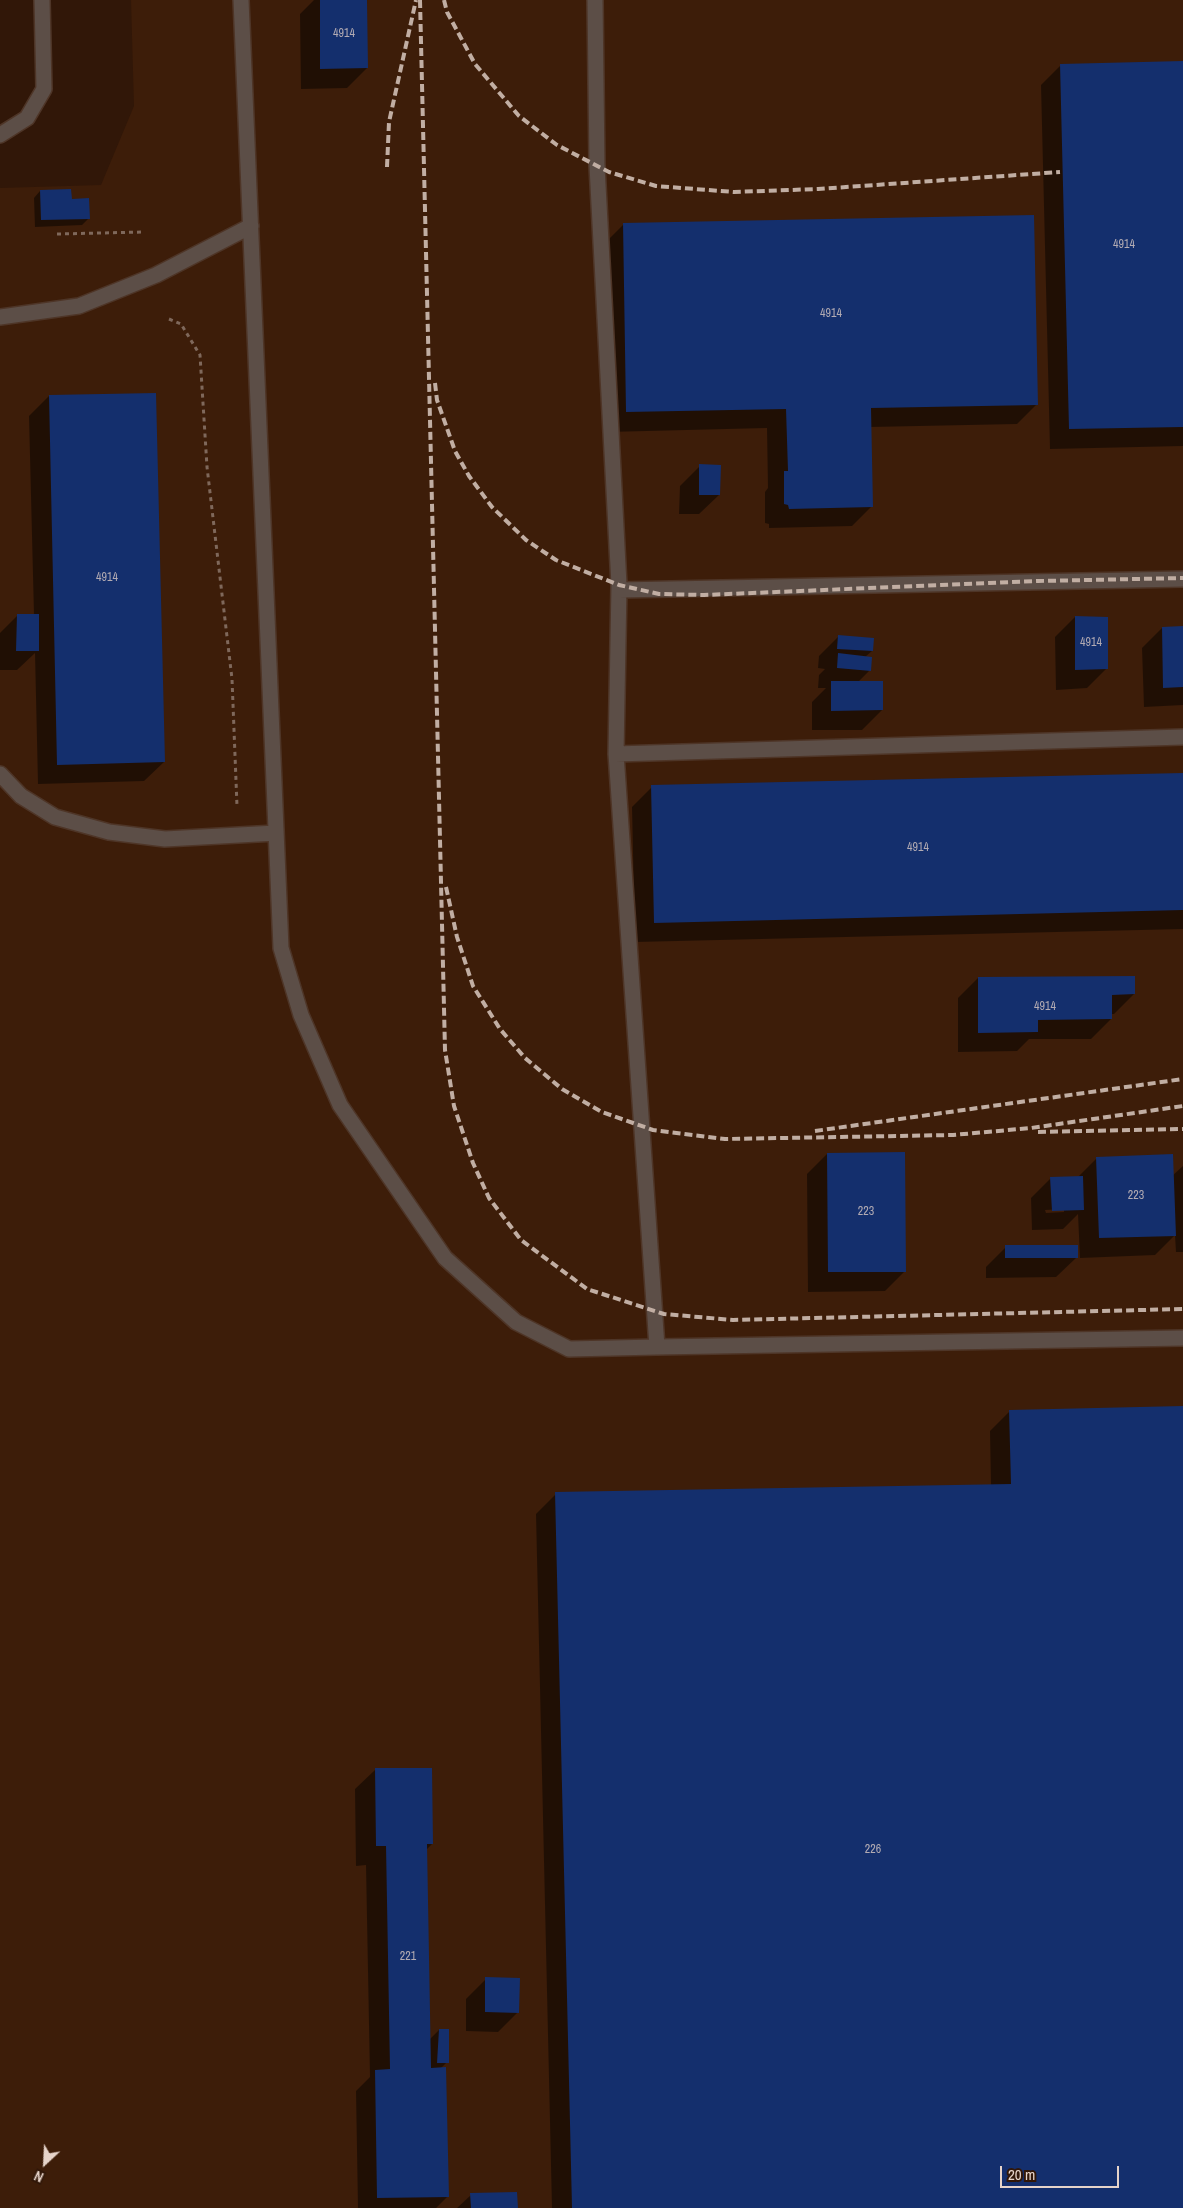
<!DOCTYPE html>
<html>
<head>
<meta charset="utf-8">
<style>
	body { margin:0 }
	#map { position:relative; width:1183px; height:2208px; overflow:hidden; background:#311708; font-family:"Archivo Narrow",sans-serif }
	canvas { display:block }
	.north { position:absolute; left:20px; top:2138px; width:50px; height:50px; -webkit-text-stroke:4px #311708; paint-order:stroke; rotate:205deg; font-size:14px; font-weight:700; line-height:20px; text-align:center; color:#e6d4ca }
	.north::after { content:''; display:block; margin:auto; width:18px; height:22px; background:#e6d4ca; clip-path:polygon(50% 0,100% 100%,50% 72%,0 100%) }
	.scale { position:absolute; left:1000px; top:2166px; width:119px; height:22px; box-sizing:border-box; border:2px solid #e6d4ca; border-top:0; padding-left:6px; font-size:15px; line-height:18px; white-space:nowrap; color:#e6d4ca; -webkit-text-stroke:4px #311708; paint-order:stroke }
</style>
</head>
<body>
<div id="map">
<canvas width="1183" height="2208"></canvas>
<div class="north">N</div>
<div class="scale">20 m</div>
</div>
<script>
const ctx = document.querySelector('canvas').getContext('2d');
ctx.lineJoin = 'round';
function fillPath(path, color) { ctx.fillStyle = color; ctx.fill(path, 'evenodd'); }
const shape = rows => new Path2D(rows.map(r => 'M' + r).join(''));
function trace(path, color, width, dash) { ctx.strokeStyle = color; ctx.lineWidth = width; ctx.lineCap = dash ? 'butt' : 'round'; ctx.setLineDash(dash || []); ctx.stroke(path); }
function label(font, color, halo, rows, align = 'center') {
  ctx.font = font + ' "Archivo Narrow",sans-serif'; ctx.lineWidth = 5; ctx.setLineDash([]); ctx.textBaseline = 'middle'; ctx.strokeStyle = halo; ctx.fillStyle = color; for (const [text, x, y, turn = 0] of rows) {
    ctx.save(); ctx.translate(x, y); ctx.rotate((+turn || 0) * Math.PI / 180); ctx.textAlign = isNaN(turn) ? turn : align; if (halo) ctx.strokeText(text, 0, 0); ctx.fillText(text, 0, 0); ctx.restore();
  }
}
const built = shape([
	[131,0,1183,0,1183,2208,0,2208,0,188,101,185,134,106]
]);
const shadow = shape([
	[314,0,365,0,367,68,347,88,301,89,300,14],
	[1183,63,1183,446,1050,449,1041,85,1061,65],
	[40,191,71,200,88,219,82,225,35,227,34,198],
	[624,224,1037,404,1017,424,870,427,872,506,852,526,769,528,769,524,765,523,765,492,768,488,767,428,607,432,604,244],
	[49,396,164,762,144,781,38,784,35,653,17,670,0,670,0,633,18,615,34,615,29,416],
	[700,466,719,495,699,514,679,514,680,486],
	[1075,617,1107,668,1087,688,1056,690,1055,637],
	[1183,627,1183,705,1144,707,1142,648,1162,628],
	[839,636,872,651,865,657,869,671,858,682,882,710,862,730,812,730,812,702,826,688,818,688,819,675,825,669,818,668,819,656],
	[1183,774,1183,929,635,942,632,807,652,787],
	[978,978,1134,994,1114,1014,1111,1014,1111,1019,1091,1039,1029,1039,1017,1051,958,1052,958,998],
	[827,1154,905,1271,885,1291,808,1292,807,1174],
	[1097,1158,1172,1176,1183,1166,1183,1252,1176,1252,1175,1235,1155,1255,1080,1258,1078,1214,1063,1229,1032,1230,1031,1198,1051,1178,1078,1177],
	[1064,1209,1064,1212,1046,1213,1045,1210],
	[1006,1247,1076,1258,1056,1277,986,1278,986,1267],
	[1183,1407,1183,2208,552,2208,536,1514,556,1494,991,1486,990,1431,1010,1411],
	[375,1770,432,1844,426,1850,429,2040,439,2030,447,2062,440,2069,447,2197,436,2208,358,2208,356,2091,370,2077,366,1865,356,1866,355,1789],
	[486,1979,518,2012,498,2032,466,2031,466,1999],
	[471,2195,517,2208,457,2208]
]);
const building = shape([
	[320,0,367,0,368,68,320,69],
	[1183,61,1183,427,1069,429,1060,64],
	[71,189,72,199,89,198,90,219,41,220,40,190],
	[1034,215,1038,405,871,408,873,507,789,509,788,505,784,504,784,471,788,471,786,409,626,412,623,223],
	[156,393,165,762,57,765,49,395],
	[699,464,721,465,720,495,699,495],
	[17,614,39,614,39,651,16,651],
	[1075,616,1108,617,1108,669,1075,670],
	[1183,626,1183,687,1163,688,1162,627],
	[838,635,874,638,873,651,837,649],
	[838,653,872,657,871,671,837,668],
	[831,681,883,681,883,710,831,711],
	[1183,773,1183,910,654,923,651,785],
	[1135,976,1135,994,1112,995,1112,1019,1038,1020,1038,1032,978,1033,978,977],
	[905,1152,906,1272,828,1272,827,1153],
	[1173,1154,1176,1236,1099,1238,1096,1157],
	[1083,1176,1084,1210,1052,1211,1050,1177],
	[1005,1245,1078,1245,1078,1258,1005,1258],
	[1183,1406,1183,2208,572,2208,555,1492,1011,1484,1009,1410],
	[375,1768,432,1768,433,1844,427,1844,431,2068,446,2067,449,2197,377,2198,375,2070,390,2069,386,1846,376,1846],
	[485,1977,520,1978,519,2013,485,2012],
	[439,2029,449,2029,449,2063,437,2063],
	[517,2192,518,2208,471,2208,470,2193]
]);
const path = shape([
	[57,234,143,232],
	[169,319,181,324,200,355,207,467,232,679,237,806]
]);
const minor = shape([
	[241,0,281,948,301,1015,340,1105,445,1258,516,1322,569,1349,657,1347],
	[595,0,597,166,619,585,616,754,657,1347,1183,1338],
	[0,135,27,118,44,89,42,0],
	[0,317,79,306,156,275,251,226],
	[619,590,1183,579],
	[616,754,1183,737],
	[0,774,21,796,55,817,109,832,165,839,276,833]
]);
const rail = shape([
	[420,0,445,1050,454,1106,473,1163,489,1198,521,1240,587,1289,664,1314,733,1320,1183,1309],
	[444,0,447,12,475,64,519,116,557,145,609,172,656,186,734,192,818,189,1060,172],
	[387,167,389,122,416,0],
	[435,383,437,400,455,451,469,476,492,507,526,540,556,560,619,585,659,594,704,595,1038,581,1183,578],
	[446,887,457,937,473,986,500,1029,525,1058,562,1089,602,1112,653,1130,725,1139,953,1135,1031,1128,1183,1106],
	[815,1131,1183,1079],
	[1038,1132,1183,1129]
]);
const numberNames = [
	["4914",344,34],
	["4914",1124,245],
	["4914",831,314],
	["4914",107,578],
	["4914",1091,643],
	["4914",918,848],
	["4914",1045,1007],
	["223",1136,1196],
	["223",866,1212],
	["226",873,1850],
	["221",408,1957]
];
fillPath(built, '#3d1d09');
fillPath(shadow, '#0007');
fillPath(building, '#142f6d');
trace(minor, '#4e3527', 18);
trace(path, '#7f685b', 3, [4, 4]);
trace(minor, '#5c4e47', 15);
trace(rail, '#c1aea3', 4, [8, 4]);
label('12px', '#b2abb3', null, numberNames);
</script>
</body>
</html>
